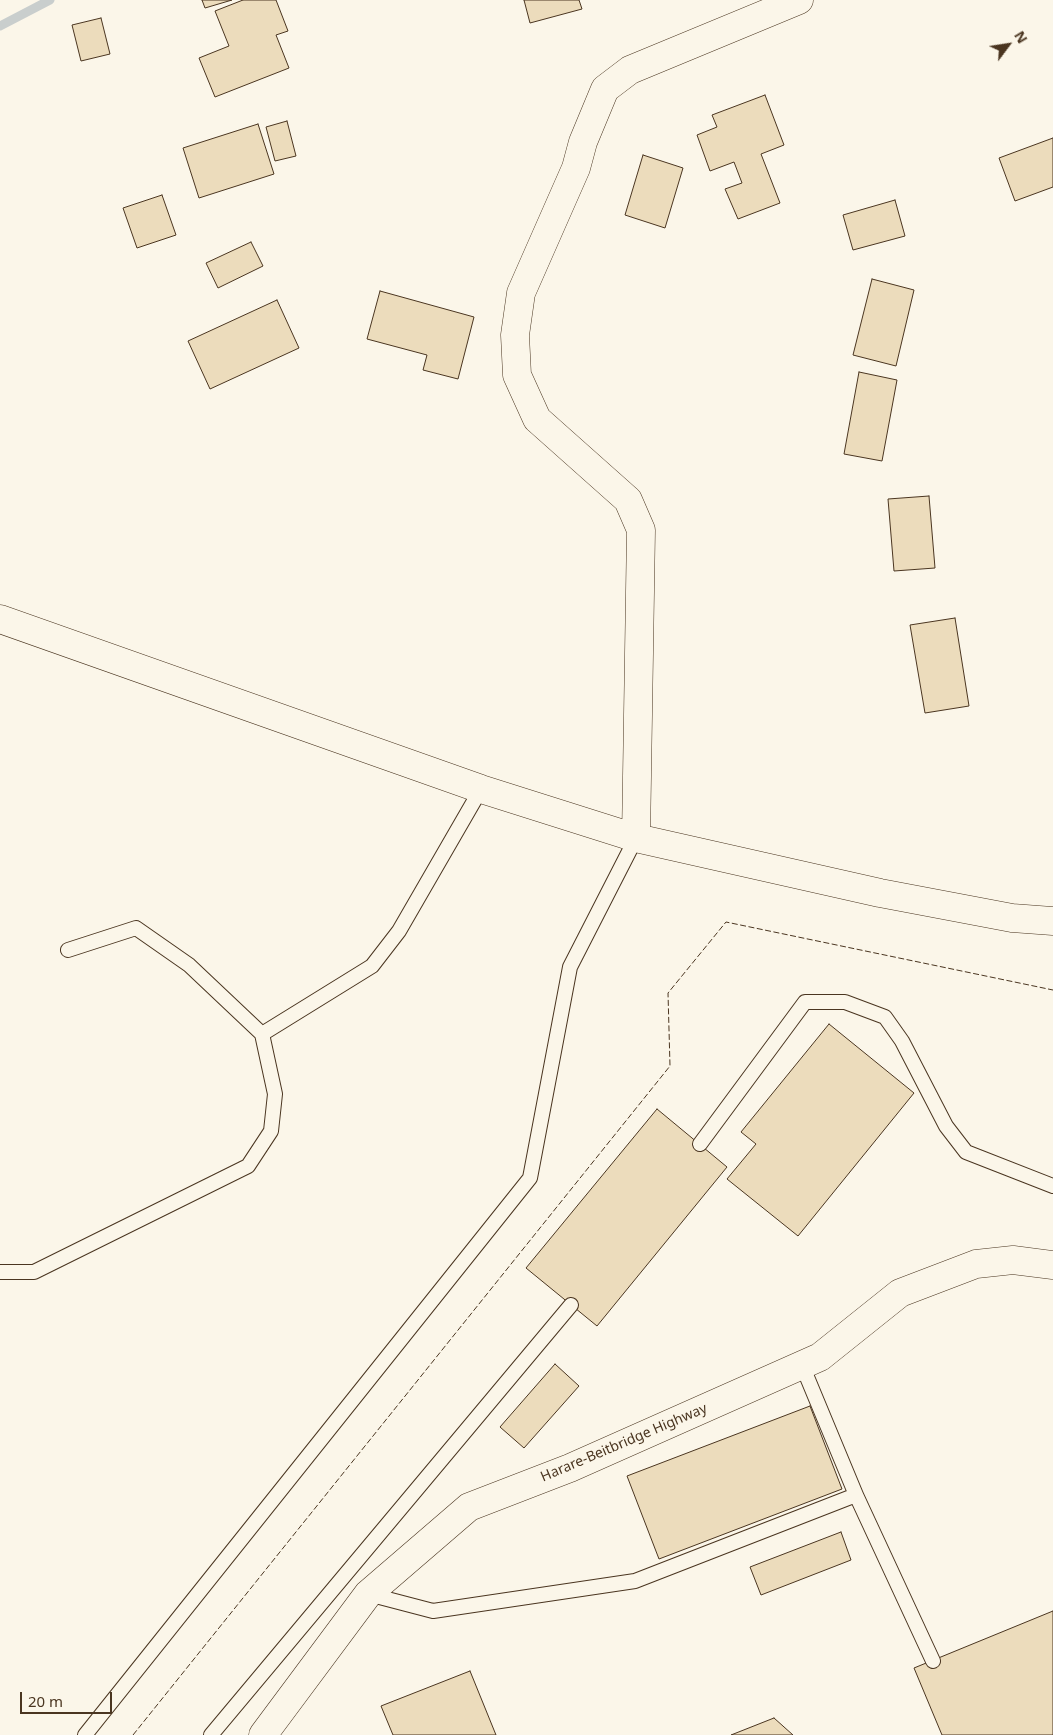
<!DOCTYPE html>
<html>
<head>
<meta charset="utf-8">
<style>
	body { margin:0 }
	#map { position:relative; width:1053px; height:1735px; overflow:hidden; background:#fbf6e9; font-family:"Noto Sans",sans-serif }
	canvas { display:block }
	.north { position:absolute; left:983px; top:20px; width:50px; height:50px; -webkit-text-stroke:4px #fbf6e9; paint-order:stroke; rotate:59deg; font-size:14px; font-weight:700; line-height:20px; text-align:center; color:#4a3520 }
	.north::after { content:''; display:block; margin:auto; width:18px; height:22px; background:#4a3520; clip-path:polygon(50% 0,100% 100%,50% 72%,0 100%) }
	.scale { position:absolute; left:20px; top:1692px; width:92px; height:22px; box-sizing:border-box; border:2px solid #4a3520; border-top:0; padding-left:6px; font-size:15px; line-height:18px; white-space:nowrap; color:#4a3520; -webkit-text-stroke:4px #fbf6e9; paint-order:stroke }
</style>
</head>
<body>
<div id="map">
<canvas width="1053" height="1735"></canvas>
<div class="north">N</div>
<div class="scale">20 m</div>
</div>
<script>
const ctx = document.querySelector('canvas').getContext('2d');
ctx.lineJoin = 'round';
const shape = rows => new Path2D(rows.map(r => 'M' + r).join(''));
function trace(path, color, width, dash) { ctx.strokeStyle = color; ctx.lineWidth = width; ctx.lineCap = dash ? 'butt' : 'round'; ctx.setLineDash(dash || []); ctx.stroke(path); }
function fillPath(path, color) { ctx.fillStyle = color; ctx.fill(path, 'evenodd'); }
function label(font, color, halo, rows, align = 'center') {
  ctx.font = font + ' "Noto Sans",sans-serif'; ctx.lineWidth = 4; ctx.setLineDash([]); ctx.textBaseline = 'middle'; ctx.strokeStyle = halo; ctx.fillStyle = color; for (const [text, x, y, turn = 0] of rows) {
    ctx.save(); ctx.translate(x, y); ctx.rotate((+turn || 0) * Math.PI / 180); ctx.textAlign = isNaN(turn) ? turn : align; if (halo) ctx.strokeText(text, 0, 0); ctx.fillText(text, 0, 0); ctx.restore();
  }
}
const stream = shape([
	[0,26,50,0]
]);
const building = shape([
	[202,0,232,0,205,8,202,0],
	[243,0,276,0,288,31,276,35,289,68,215,97,199,58,229,46,215,11,243,0],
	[524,0,579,0,582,9,530,23,524,0],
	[101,18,110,54,81,61,72,25,101,18],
	[765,95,784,145,761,154,780,203,738,219,725,189,742,183,734,162,710,171,697,135,717,127,712,115,765,95],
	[287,121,296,156,275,161,266,127,287,121],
	[258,124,274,174,199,198,183,148,258,124],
	[1053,138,1053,187,1015,201,999,158,1053,138],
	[643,155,683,168,665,228,625,215,643,155],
	[162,195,176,235,137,248,123,208,162,195],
	[895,200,905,236,853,250,843,215,895,200],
	[251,242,263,266,218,288,206,263,251,242],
	[872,279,914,290,896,366,853,355,872,279],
	[380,291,474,317,458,379,423,370,427,355,367,339,380,291],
	[277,300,299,348,210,389,188,341,277,300],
	[859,372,897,380,882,461,844,454,859,372],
	[929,496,935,568,894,571,888,499,929,496],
	[955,618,969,706,925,713,910,625,955,618],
	[829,1024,914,1093,798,1236,727,1179,756,1144,741,1132,829,1024],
	[657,1109,727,1167,597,1326,526,1268,657,1109],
	[555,1364,579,1386,524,1448,500,1427,555,1364],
	[810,1406,842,1489,659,1559,627,1476,810,1406],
	[841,1532,851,1560,761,1595,750,1567,841,1532],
	[1053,1611,1053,1735,942,1735,914,1668,1053,1611],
	[470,1671,496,1735,393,1735,381,1706,470,1671],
	[774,1718,793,1735,731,1735,774,1718]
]);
const lane = shape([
	[262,1034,372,966,399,931,481,789],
	[700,1144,805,1002,845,1002,885,1017,902,1041,946,1126,966,1152,1053,1186],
	[0,1272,34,1272,248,1166,271,1131,275,1094,262,1034,189,965,136,928,68,950],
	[802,1365,856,1495,933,1661],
	[368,1594,433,1611,635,1581,856,1495],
	[85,1735,530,1178,570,967,636,838],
	[211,1735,571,1305]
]);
const street = shape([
	[0,619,481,789,636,838,880,893,1012,918,1053,921],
	[636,838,641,530,628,500,537,419,517,375,515,335,521,293,576,168,583,142,605,89,630,70,799,0]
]);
const highway = shape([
	[263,1735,368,1594,469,1507,570,1468,820,1357,900,1293,976,1264,1013,1260,1053,1265]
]);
const fence = shape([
	[133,1735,670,1066,668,993,726,922,1053,990]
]);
const streetNames = [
	["Harare-Beitbridge Highway",624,1443,-23]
];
trace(stream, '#c9cecd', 9);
fillPath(building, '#ecdcbc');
trace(building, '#4a3520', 1);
trace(lane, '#4a3520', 16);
trace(street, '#4a3520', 29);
trace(highway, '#4a3520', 29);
trace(lane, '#fbf6e9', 14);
trace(street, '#fbf6e9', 28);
trace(highway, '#fbf6e9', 28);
trace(fence, '#4a3520', 1, [6, 2.5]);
label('14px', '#4a3520', '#fbf6e9', streetNames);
</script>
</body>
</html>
